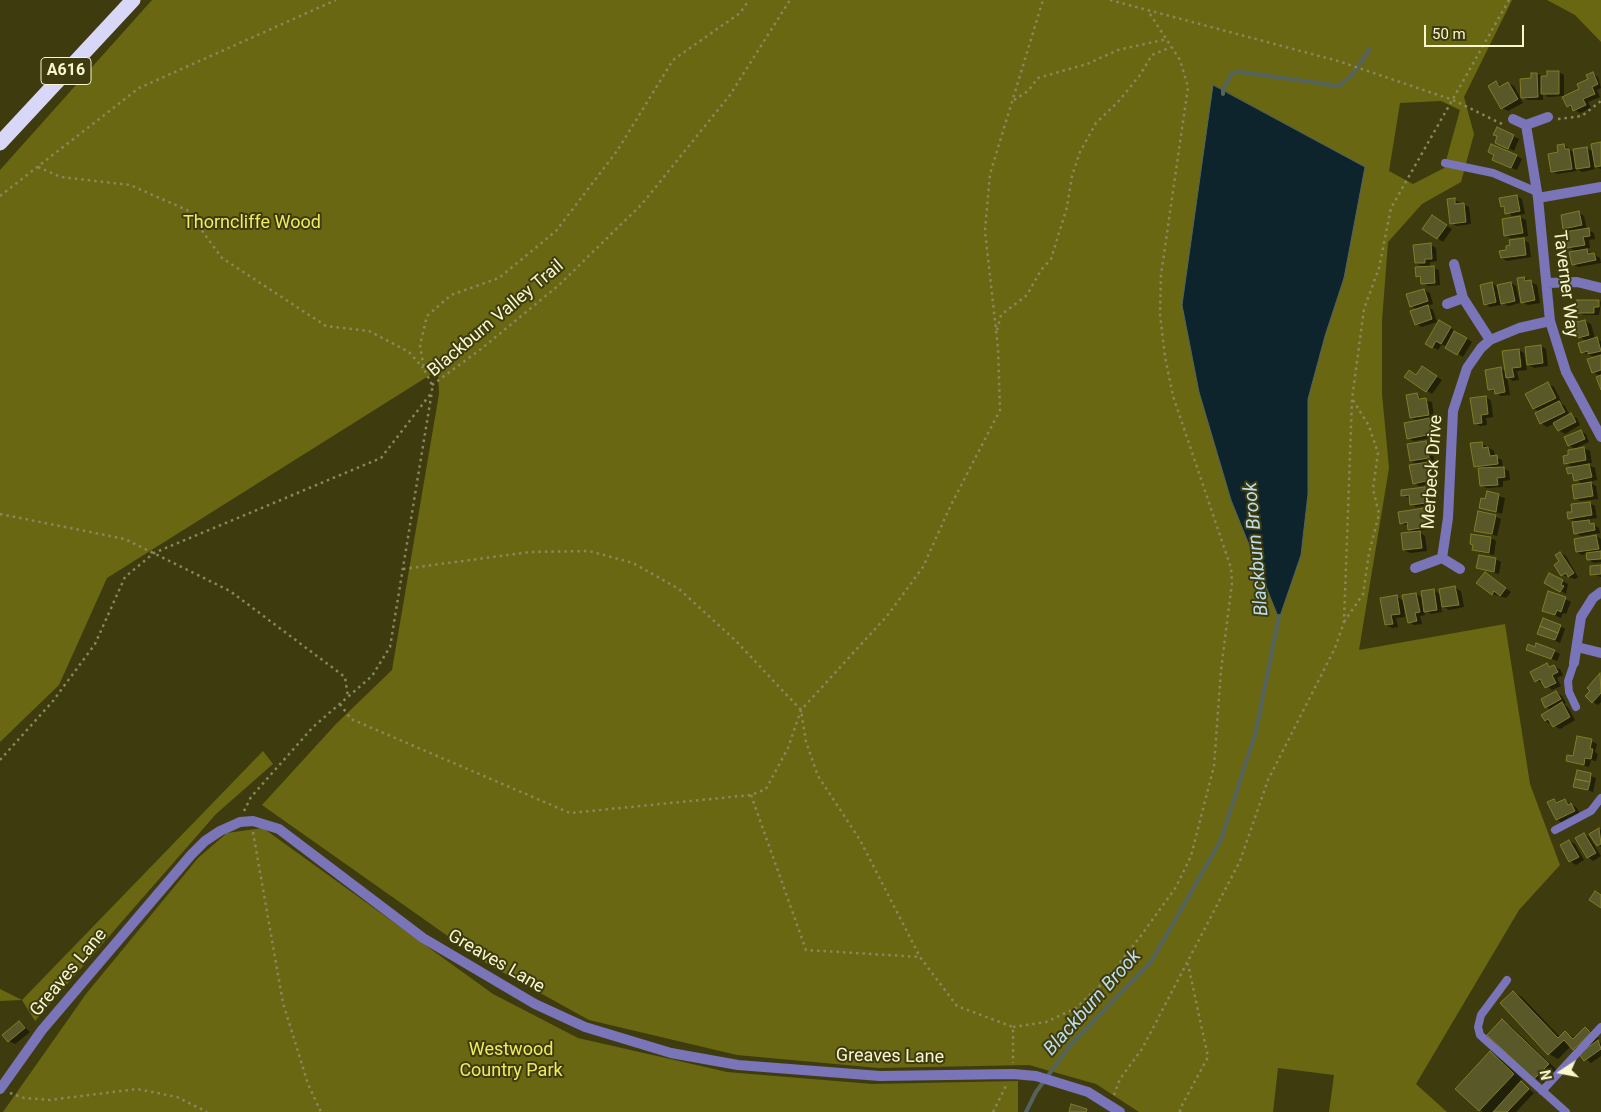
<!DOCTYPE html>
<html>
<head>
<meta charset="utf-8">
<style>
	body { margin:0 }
	#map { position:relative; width:1601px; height:1112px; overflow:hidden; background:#3e3c0f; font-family:Roboto,sans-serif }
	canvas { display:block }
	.north { position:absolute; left:1536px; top:1047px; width:50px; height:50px; -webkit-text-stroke:4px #3e3c0f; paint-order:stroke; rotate:259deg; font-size:14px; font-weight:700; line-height:20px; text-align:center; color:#f8f7ce }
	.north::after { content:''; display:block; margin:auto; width:18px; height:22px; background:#f8f7ce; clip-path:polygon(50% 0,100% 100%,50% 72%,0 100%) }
	.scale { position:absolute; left:1424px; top:25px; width:100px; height:22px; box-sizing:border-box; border:2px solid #f8f7ce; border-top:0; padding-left:6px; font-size:15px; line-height:18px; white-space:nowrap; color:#f8f7ce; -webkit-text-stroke:4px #3e3c0f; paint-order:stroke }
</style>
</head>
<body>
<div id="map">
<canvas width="1601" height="1112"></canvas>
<div class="north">N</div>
<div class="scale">50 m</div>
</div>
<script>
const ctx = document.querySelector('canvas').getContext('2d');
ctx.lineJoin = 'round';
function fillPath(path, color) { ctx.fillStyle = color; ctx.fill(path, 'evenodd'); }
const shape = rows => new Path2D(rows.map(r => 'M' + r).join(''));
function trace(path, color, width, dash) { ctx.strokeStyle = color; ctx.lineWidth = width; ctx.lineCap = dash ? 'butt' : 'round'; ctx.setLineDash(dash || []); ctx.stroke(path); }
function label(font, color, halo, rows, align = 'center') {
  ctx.font = font + ' Roboto,sans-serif'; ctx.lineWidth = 4; ctx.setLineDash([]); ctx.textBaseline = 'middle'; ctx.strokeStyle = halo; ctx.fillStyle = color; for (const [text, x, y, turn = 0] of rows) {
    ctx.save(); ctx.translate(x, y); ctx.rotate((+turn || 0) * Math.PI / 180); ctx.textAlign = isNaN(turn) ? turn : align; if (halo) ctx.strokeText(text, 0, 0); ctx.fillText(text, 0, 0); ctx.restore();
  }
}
const green = shape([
	[152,0,1512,0,1464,97,1474,134,1461,182,1422,204,1388,242,1382,321,1382,394,1389,468,1359,650,1505,624,1530,784,1560,865,1519,910,1416,1084,1447,1112,1329,1112,1334,1075,1278,1068,1273,1112,1139,1112,1096,1084,1029,1065,879,1068,737,1055,589,1020,486,963,262,805,336,724,392,670,439,394,438,370,107,578,59,685,0,742,0,170],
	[1214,85,1365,167,1344,278,1325,336,1308,399,1308,494,1301,555,1279,618,1231,500,1199,392,1182,305],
	[1441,101,1460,110,1444,168,1413,184,1389,171,1400,103],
	[1547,0,1601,0,1601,42,1575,15],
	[263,751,273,764,216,814,35,1021,22,1000,0,1001,0,989,22,1000],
	[263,828,493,994,578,1038,727,1072,872,1084,1018,1081,1018,1112,3,1112,86,994,198,858,227,833]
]);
const water = shape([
	[1213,85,1365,167,1344,278,1325,336,1308,399,1308,494,1301,555,1279,619,1231,500,1199,392,1182,305,1213,85]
]);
const shadow = shape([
	[1559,72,1564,75,1564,97,1580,90,1593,74,1598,77,1601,88,1597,90,1600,97,1588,102,1591,108,1580,113,1568,106,1563,96,1548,97,1543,93,1543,100,1528,100,1522,97,1537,74,1548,77],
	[1496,83,1502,86,1508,83,1514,86,1523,103,1508,111,1502,108],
	[1498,128,1519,139,1514,151,1502,145],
	[1601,144,1601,169,1594,166,1595,169,1582,172,1576,168,1577,171,1557,174,1552,171,1564,145,1574,153,1586,148,1594,152],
	[1496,155,1517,156,1522,159,1517,170,1499,163],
	[1517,196,1522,199,1525,214,1512,216,1502,206],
	[1455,200,1469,207,1471,224,1457,226,1451,223],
	[1579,213,1584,216,1587,230,1594,233,1595,239,1589,240,1590,248,1584,249,1600,258,1601,263,1578,267,1573,264,1577,252,1568,247,1572,232,1564,228],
	[1520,217,1526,220,1528,236,1511,238,1505,235,1503,220],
	[1438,220,1452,229,1443,242,1437,238],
	[1524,240,1529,243,1531,257,1507,261,1502,258],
	[1431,245,1436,248,1437,261,1430,262,1430,267,1439,270,1440,285,1428,286,1417,276,1424,268,1416,263],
	[1524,278,1537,285,1540,303,1528,305,1522,302],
	[1492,283,1499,288,1511,283,1516,286,1520,303,1508,306,1501,302,1501,305,1490,307,1485,304],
	[1424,290,1430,293,1433,304,1427,306,1433,310,1437,322,1422,327,1416,324,1418,310,1411,306],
	[1599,301,1601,302,1599,315,1584,315,1578,312],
	[1440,321,1472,342,1463,357,1442,344,1438,350,1427,344],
	[1585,321,1591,324,1595,339,1601,341,1601,387,1600,376,1593,372,1597,358,1582,352,1587,341,1572,334],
	[1541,346,1546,349,1548,366,1534,368,1529,365],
	[1519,350,1524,353,1527,370,1517,371,1519,380,1513,381,1507,377,1510,395,1501,396,1490,389,1501,369,1507,372],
	[1428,371,1442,380,1432,394,1406,377,1416,376],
	[1548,384,1554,387,1561,401,1558,402,1565,406,1570,416,1577,418,1580,425,1565,434,1559,430,1555,423,1547,427,1541,423,1537,414,1540,412,1534,409,1527,395],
	[1417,394,1423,400,1432,402,1434,418,1428,419,1434,422,1437,437,1414,441,1408,438,1418,421,1411,418],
	[1486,397,1491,401,1493,417,1486,418,1487,425,1480,426,1475,423],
	[1580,431,1586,434,1589,442,1574,449,1569,445],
	[1426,442,1432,445,1434,461,1426,462,1433,466,1436,483,1419,486,1414,483,1418,465,1411,461],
	[1481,443,1494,451,1495,457,1502,460,1503,468,1509,471,1510,480,1503,481,1503,487,1486,488,1481,485,1480,469,1475,466],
	[1584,448,1590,451,1592,463,1586,464,1595,468,1597,480,1588,482,1596,486,1598,499,1580,501,1575,498,1582,484,1569,473,1574,468,1566,463],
	[1425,488,1430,491,1432,505,1416,507,1411,504,1410,498,1402,495],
	[1488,493,1505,498,1502,514,1480,508,1486,501],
	[1589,503,1595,506,1597,518,1586,520,1599,528,1600,533,1581,536,1575,533,1577,523,1569,518],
	[1424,510,1429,513,1432,529,1418,531,1425,536,1427,551,1410,553,1404,550,1416,533,1409,529,1409,526,1401,523],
	[1495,516,1501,519,1497,536,1476,530],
	[1596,536,1601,539,1601,562,1594,563,1588,559,1587,554,1582,555,1577,552],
	[1491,538,1496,541,1494,555,1479,552,1474,549,1474,546,1471,544],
	[1560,553,1566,556,1578,577,1575,579,1562,575,1556,565,1561,562],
	[1496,559,1501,562,1499,574,1477,568],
	[1601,566,1601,577,1592,574],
	[1550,574,1568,584,1566,594,1545,582],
	[1491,577,1511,592,1506,598,1492,594],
	[1455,588,1461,591,1464,607,1449,610,1441,605,1442,612,1431,614,1424,610,1425,615,1420,616,1422,624,1414,625,1409,622,1405,602,1403,602,1405,617,1396,618,1398,627,1392,628,1386,625,1397,597,1405,602,1404,596,1416,594,1423,598,1434,590,1441,595],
	[1565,599,1571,602,1566,614,1563,613,1561,618,1543,610],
	[1560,626,1565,629,1560,643,1539,633],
	[1554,651,1560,654,1557,661,1533,652],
	[1547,665,1560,669,1563,675,1557,678,1561,686,1552,690,1544,683,1536,681],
	[1600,674,1601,702,1598,705,1593,702,1592,691,1588,688],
	[1556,692,1562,696,1566,703,1563,704,1568,707,1575,720,1560,729,1545,721,1552,710,1546,707],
	[1591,741,1597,744,1595,752,1598,754,1596,761,1591,760,1589,767,1567,761],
	[1578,772,1596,778,1593,792,1575,786],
	[1554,800,1559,803,1565,800,1577,808,1580,814,1562,823,1557,819],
	[1599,829,1601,830,1601,847,1598,845],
	[1584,834,1589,837,1601,856,1593,861,1588,857],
	[1569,841,1575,844,1584,860,1576,865,1570,861],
	[1513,992,1522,997,1560,1037,1565,1032,1575,1038,1585,1028,1594,1033,1599,1039,1597,1041,1601,1043,1601,1056,1591,1063,1571,1046,1558,1059,1549,1054],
	[1502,1021,1511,1026,1557,1070,1544,1083,1535,1078,1489,1035],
	[19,1022,30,1032,15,1044,9,1041],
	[1490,1053,1499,1058,1522,1079,1520,1082,1534,1093,1516,1112,1483,1112,1457,1089]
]);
const stream = shape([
	[1223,94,1223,90,1232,73,1241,72,1339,86,1352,75,1370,49],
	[1026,1112,1036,1092,1071,1044,1151,962,1221,840,1256,731,1279,616]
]);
const building = shape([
	[1547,71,1559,71,1559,94,1541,94,1541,76,1547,76,1547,71],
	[1593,72,1598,84,1592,87,1595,94,1583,99,1586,105,1573,111,1571,105,1567,107,1562,97,1579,89,1577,84,1588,79,1586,75,1593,72],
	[1531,73,1537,73,1538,97,1521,98,1520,79,1531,78,1531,73],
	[1496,81,1499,87,1508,82,1518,99,1501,109,1488,86,1496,81],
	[1497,127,1514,135,1508,149,1495,143,1497,136,1493,135,1497,127],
	[1601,142,1601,166,1595,167,1591,144,1601,142],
	[1491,144,1517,155,1511,168,1492,160,1494,155,1488,152,1491,144],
	[1564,144,1565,149,1569,149,1572,169,1551,172,1548,154,1558,152,1557,145,1564,144],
	[1587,147,1590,167,1576,169,1573,149,1587,147],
	[1517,195,1520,211,1505,214,1504,206,1501,207,1499,198,1517,195],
	[1455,198,1455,204,1464,203,1466,222,1450,224,1447,199,1455,198],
	[1579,211,1582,225,1563,229,1561,215,1579,211],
	[1432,215,1447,225,1437,239,1422,229,1432,215],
	[1520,216,1523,233,1504,236,1502,219,1520,216],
	[1589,228,1590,236,1583,237,1585,245,1567,248,1564,232,1589,228],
	[1524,238,1526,255,1501,258,1499,251,1506,250,1506,246,1510,245,1509,240,1524,238],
	[1431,243,1432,259,1425,259,1425,263,1415,263,1413,245,1431,243],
	[1587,249,1588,254,1594,253,1596,260,1572,265,1569,252,1587,249],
	[1434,266,1435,283,1421,284,1420,276,1416,277,1415,267,1434,266],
	[1524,277,1525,281,1531,280,1535,300,1521,303,1517,278,1524,277],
	[1492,282,1496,302,1484,305,1480,285,1492,282],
	[1511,282,1515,301,1501,304,1497,285,1511,282],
	[1424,289,1428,301,1410,307,1406,294,1424,289],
	[1577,300,1599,300,1599,307,1594,307,1594,313,1577,313,1577,300],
	[1428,305,1432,319,1415,325,1410,311,1428,305],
	[1439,320,1451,327,1441,344,1436,341,1432,348,1425,344,1439,320],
	[1585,320,1589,335,1578,338,1577,333,1570,335,1568,324,1585,320],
	[1454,331,1467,338,1457,355,1445,348,1454,331],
	[1597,337,1601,351,1588,354,1588,351,1581,353,1578,343,1597,337],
	[1541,345,1543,363,1527,365,1525,347,1541,345],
	[1519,349,1521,367,1512,368,1514,377,1506,378,1502,351,1519,349],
	[1601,355,1601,370,1592,373,1587,359,1601,355],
	[1422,366,1437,376,1426,392,1404,377,1409,370,1416,375,1422,366],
	[1501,367,1505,392,1495,394,1494,389,1488,390,1485,370,1501,367],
	[1601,375,1601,390,1596,377,1601,375],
	[1548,382,1556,398,1533,409,1525,394,1548,382],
	[1417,393,1419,399,1426,398,1429,415,1410,418,1406,395,1417,393],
	[1486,396,1488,414,1481,415,1482,423,1474,424,1470,398,1486,396],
	[1559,401,1565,412,1540,424,1535,413,1559,401],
	[1571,413,1576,422,1558,431,1553,423,1571,413],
	[1429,418,1432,434,1407,439,1404,423,1429,418],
	[1581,430,1585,439,1568,446,1564,437,1581,430],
	[1426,441,1429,458,1410,461,1407,444,1426,441],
	[1482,442,1483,448,1488,447,1490,456,1497,455,1498,464,1474,467,1470,443,1482,442],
	[1584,447,1586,460,1564,464,1563,456,1568,455,1568,450,1584,447],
	[1428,462,1431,480,1413,484,1409,465,1428,462],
	[1589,464,1592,477,1574,481,1572,473,1568,474,1566,468,1589,464],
	[1504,467,1505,477,1497,478,1498,485,1480,486,1478,468,1504,467],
	[1591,482,1593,496,1574,499,1572,485,1591,482],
	[1425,487,1427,503,1410,505,1409,495,1401,496,1401,490,1425,487],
	[1487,491,1499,494,1496,512,1479,508,1481,498,1485,499,1487,491],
	[1590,502,1592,515,1568,519,1567,512,1572,512,1571,504,1590,502],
	[1424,508,1427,527,1408,530,1407,522,1400,524,1398,512,1424,508],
	[1478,511,1496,515,1492,534,1474,531,1478,511],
	[1589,520,1590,524,1594,523,1595,530,1574,534,1572,522,1589,520],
	[1420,531,1422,548,1403,550,1401,533,1420,531],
	[1471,534,1491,537,1489,553,1472,550,1473,545,1470,544,1471,534],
	[1596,535,1599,549,1576,552,1574,539,1596,535],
	[1601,551,1601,559,1587,560,1586,553,1601,551],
	[1560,552,1574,573,1568,577,1566,573,1561,576,1554,565,1559,561,1555,555,1560,552],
	[1479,555,1496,558,1494,572,1476,568,1479,555],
	[1601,565,1601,574,1590,575,1590,566,1601,565],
	[1485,572,1506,588,1500,596,1494,591,1492,595,1476,583,1485,572],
	[1549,573,1563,580,1561,585,1564,586,1560,592,1544,583,1549,573],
	[1455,586,1459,605,1442,607,1439,589,1455,586],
	[1434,589,1437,610,1424,612,1421,591,1434,589],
	[1548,591,1566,597,1561,612,1557,610,1555,615,1542,611,1548,591],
	[1416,593,1420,612,1415,613,1417,621,1408,623,1402,595,1416,593],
	[1397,595,1400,614,1391,615,1393,624,1385,625,1380,598,1397,595],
	[1543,618,1561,625,1558,633,1540,626,1543,618],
	[1540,626,1558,633,1555,640,1537,634,1540,626],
	[1536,643,1555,650,1551,659,1526,650,1528,644,1535,647,1536,643],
	[1547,663,1549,667,1554,665,1558,672,1552,675,1556,683,1545,688,1540,679,1535,682,1530,672,1547,663],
	[1600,673,1601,693,1592,703,1585,696,1590,691,1587,688,1600,673],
	[1556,691,1561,699,1545,708,1541,699,1556,691],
	[1562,702,1570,717,1553,727,1548,719,1545,721,1541,715,1562,702],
	[1577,736,1592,739,1590,749,1593,749,1591,759,1585,758,1584,765,1566,761,1567,755,1573,756,1577,736],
	[1577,770,1591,773,1590,782,1575,779,1577,770],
	[1575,779,1590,782,1588,790,1573,787,1575,779],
	[1554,799,1556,803,1565,799,1568,805,1571,803,1575,811,1556,820,1547,802,1554,799],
	[1599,828,1601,844,1597,846,1589,834,1599,828],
	[1584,833,1596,853,1587,858,1575,838,1584,833],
	[1569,840,1579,857,1569,862,1560,845,1569,840],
	[1595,891,1601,895,1601,908,1589,900,1595,891],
	[1513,991,1558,1038,1565,1031,1573,1039,1585,1027,1591,1033,1573,1050,1564,1040,1548,1055,1500,1003,1513,991],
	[1502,1019,1549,1064,1534,1079,1487,1035,1502,1019],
	[19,1021,25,1028,8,1042,2,1035,19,1021],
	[1598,1040,1601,1049,1584,1061,1579,1054,1598,1040],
	[1490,1051,1514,1074,1479,1111,1455,1089,1490,1051],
	[1521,1081,1529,1089,1507,1112,1493,1112,1521,1081],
	[1071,1104,1087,1109,1086,1112,1069,1112,1071,1104]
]);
const path = shape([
	[1110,0,1338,61,1453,100,1502,124],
	[1014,100,1028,91,1038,78,1087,64,1118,50,1167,39],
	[1558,119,1582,116,1601,101],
	[38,167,61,177,130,185,187,210,222,258,326,326,369,331,409,352,423,368],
	[0,196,139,88,336,0],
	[997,330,1001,315,1027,295,1041,270,1051,259,1067,207,1072,176,1080,152,1096,123,1118,102,1140,75,1152,55,1171,47],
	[432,385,481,349,559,285,642,204,730,95,790,0],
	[0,514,125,539,230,591,345,677,348,697],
	[403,569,530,552,589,551,633,563,679,589,735,640,801,710,806,742,818,776,860,840,920,957,957,1006,1013,1027,1013,1063],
	[1344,622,1363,594,1369,553,1379,514,1373,489,1378,453,1369,426,1353,400],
	[340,704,351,719,570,813,751,795,766,789,788,748,801,710,887,616,923,567,950,507,1000,410,998,348,985,231,990,174,1043,0],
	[0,760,53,701,95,644,125,577,154,553,381,458,432,392],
	[751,795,806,950,920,957],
	[244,811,251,797,313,727,372,676,390,647,432,391,432,385,424,369,420,345,427,316,451,295,499,278,556,231,617,151,673,60,740,13,749,0],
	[253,832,283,1003,308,1084,321,1112],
	[1013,1027,1046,1022,1076,1008,1106,980,1140,937,1176,887,1191,856,1214,766,1221,670,1232,583,1231,568,1173,396,1165,357,1160,314,1161,275,1188,87,1180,60,1148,11],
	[10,1093,24,1098,50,1100,137,1089,177,1097,207,1112],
	[1114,1095,1120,1079,1142,1049,1240,861,1268,780,1335,648,1344,622,1352,399,1364,309,1379,268,1391,208,1509,0],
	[993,1112,1007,1084],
	[1180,1112,1180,1109,1208,1057,1188,964]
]);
const lane = shape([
	[1445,163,1493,173,1537,192],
	[1574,663,1568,681,1569,692,1576,707],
	[1555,830,1591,811,1601,798],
	[1507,980,1481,1015,1478,1027,1480,1035,1566,1112],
	[1542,1091,1601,1027]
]);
const street = shape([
	[1513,119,1526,125,1548,117],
	[1526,125,1538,198,1550,321,1566,372,1601,437],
	[1538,198,1601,187],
	[1454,264,1463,298,1490,340],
	[1548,283,1577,282,1601,288],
	[1447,304,1463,298],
	[1442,558,1460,569],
	[1415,568,1442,558,1448,518,1453,411,1467,368,1481,348,1490,340,1519,328,1550,321],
	[1577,647,1601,653],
	[1574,663,1581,617,1593,598,1601,592],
	[0,1089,42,1030,191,855,205,841,220,831,240,822,253,821,279,829,423,938,535,1004,585,1027,671,1053,738,1065,880,1076,1013,1074,1036,1076,1088,1092,1120,1112]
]);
const highway = shape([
	[0,143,133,0]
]);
const shields = [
	[66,71,50]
];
const shieldNames = [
	["A616",66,71]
];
const parkNames = [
	["Thorncliffe Wood",252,223],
	["Westwood",511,1050],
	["Country Park",511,1071]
];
const streetNames = [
	["Taverner Way",1565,284,83],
	["Blackburn Valley Trail",496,319,-40],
	["Merbeck Drive",1433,472,-86],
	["Greaves Lane",496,962,30],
	["Greaves Lane",69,973,-50],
	["Greaves Lane",890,1057,1]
];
const waterNames = [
	["Blackburn Brook",1257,549,-95],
	["Blackburn Brook",1093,1003,-48]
];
fillPath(green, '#6a6712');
fillPath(water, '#0d242d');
trace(water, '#54635d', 1);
fillPath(shadow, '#0007');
trace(stream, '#54635d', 4);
fillPath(building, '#595829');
trace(building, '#817d28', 1);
trace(path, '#89885c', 2.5, [2.5, 4]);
trace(lane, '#7a74b8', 8);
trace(street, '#7a74b8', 10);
trace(highway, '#d8d7f8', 15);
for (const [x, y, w] of shields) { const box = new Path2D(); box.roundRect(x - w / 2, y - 13.5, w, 27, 4); ctx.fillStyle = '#3e3c0f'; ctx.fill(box); trace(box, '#f8f7ce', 1); }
label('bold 16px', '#f8f7ce', null, shieldNames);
label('18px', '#f1eb5f', '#3e3c0f', parkNames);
label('18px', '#f8f7ce', '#3e3c0f', streetNames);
label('italic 19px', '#bcddec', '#3e3c0f', waterNames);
</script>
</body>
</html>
